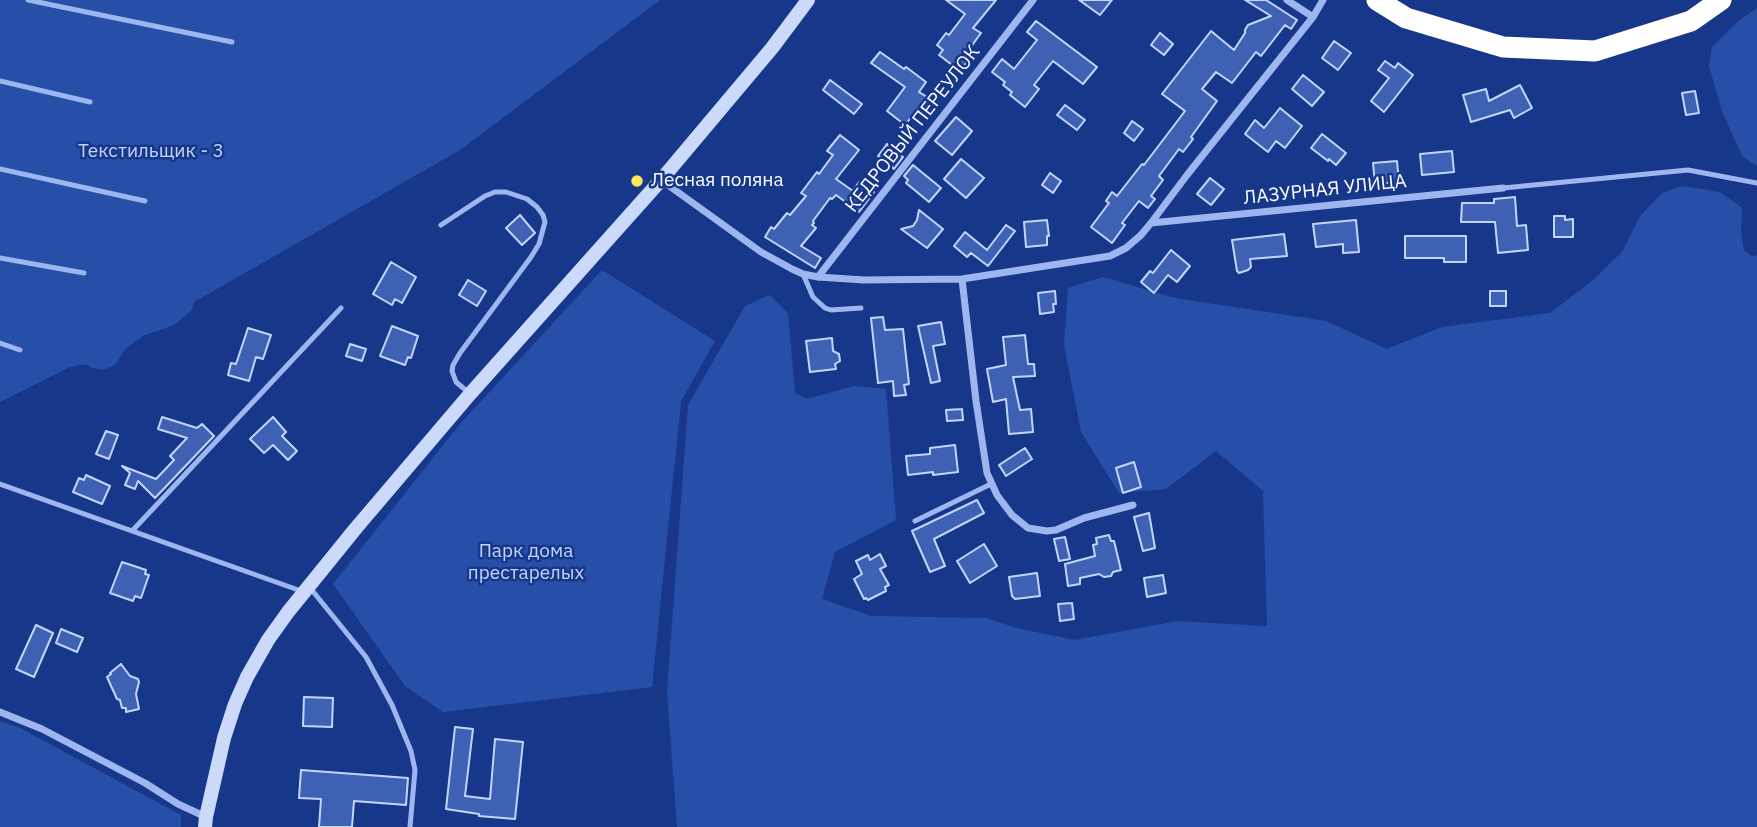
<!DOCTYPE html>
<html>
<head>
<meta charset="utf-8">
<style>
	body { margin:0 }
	canvas { display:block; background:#16378a }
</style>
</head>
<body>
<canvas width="1757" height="827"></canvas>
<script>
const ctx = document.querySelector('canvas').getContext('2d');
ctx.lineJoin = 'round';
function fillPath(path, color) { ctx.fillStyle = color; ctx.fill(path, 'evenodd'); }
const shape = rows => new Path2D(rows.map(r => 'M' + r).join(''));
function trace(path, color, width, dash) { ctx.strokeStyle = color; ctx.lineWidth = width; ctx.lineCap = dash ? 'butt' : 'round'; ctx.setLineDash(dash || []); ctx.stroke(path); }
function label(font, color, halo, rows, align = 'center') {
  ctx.font = font + ' "IBM Plex Sans",sans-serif'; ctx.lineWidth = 5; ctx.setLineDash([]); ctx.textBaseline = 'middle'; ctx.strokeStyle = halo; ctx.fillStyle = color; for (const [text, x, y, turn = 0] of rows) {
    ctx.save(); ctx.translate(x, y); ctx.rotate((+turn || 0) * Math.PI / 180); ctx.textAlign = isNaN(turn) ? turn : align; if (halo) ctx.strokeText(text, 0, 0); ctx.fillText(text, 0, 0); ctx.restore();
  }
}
const green = shape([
	[0,0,660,0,460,150,194,302,192,310,174,325,143,336,125,349,115,365,103,370,92,368,86,364,70,367,0,402],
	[1757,8,1757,164,1755,165,1742,156,1722,111,1709,66,1712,47,1737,22],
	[1682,186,1720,192,1742,208,1741,231,1744,251,1754,257,1757,255,1757,827,677,827,667,692,688,405,745,306,770,295,788,313,795,393,807,399,854,386,886,389,896,520,835,552,822,599,871,616,987,618,1016,628,1075,640,1177,621,1267,626,1263,491,1216,451,1166,489,1119,493,1081,432,1064,345,1068,288,1103,277,1175,298,1326,321,1387,349,1442,327,1550,313,1592,281,1622,252,1640,216,1662,193],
	[602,270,715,341,681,401,652,687,443,712,405,686,333,584,460,424],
	[0,721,20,728,181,815,181,827,0,827]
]);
const building = shape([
	[946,0,996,0,973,28,981,33,968,51,971,53,967,58,969,60,960,71,939,55,943,50,937,45,946,33,949,35,965,14,946,0],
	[1079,0,1112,0,1100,15,1079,0],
	[1245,0,1266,0,1297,20,1291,29,1285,25,1261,56,1256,52,1232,83,1216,72,1202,89,1217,101,1191,137,1193,139,1183,152,1179,149,1159,176,1163,180,1151,196,1155,199,1148,208,1139,201,1122,223,1125,225,1112,243,1091,227,1109,203,1106,201,1112,192,1117,196,1142,164,1144,165,1185,111,1162,94,1211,31,1234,50,1245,33,1245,30,1248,25,1271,16,1245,0],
	[1036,21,1097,67,1083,84,1053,61,1034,85,1039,89,1025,107,1010,95,1012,92,1003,85,1005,82,992,72,1002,59,1014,69,1037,40,1027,32,1036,21],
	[1160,33,1173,44,1164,55,1151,45,1160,33],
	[1334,41,1351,53,1338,70,1322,58,1334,41],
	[880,52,904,69,906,67,926,82,919,92,927,97,905,125,887,111,905,87,871,63,880,52],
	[1385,61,1395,68,1398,63,1413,75,1384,112,1371,101,1389,78,1378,70,1385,61],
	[1303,75,1324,92,1312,106,1292,89,1303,75],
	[830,80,862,104,854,114,823,90,830,80],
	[1520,85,1532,108,1514,118,1510,110,1471,122,1463,95,1486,89,1489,101,1520,85],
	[1695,91,1699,113,1686,115,1682,93,1695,91],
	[1065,105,1085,120,1077,130,1057,115,1065,105],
	[1280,108,1302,126,1285,148,1276,141,1268,152,1245,134,1255,120,1264,128,1280,108],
	[956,117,972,131,952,155,935,141,956,117],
	[1132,121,1143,129,1134,141,1124,133,1132,121],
	[1322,134,1346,153,1336,165,1329,159,1328,161,1311,148,1322,134],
	[840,135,859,150,836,179,853,191,859,182,874,192,859,212,836,195,832,199,830,198,813,221,814,223,812,225,816,228,801,246,821,258,815,268,765,237,771,227,774,229,787,213,790,215,806,196,801,193,817,172,819,174,833,155,827,151,840,135],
	[887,144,903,157,894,169,878,156,887,144],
	[1452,151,1454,172,1422,175,1420,154,1452,151],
	[961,159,984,178,966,198,944,179,961,159],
	[1397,161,1399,182,1375,184,1373,163,1397,161],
	[913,165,941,188,929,202,906,183,908,180,904,176,913,165],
	[1050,173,1061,181,1053,193,1042,185,1050,173],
	[1210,178,1224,189,1211,205,1197,194,1210,178],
	[1515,197,1517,226,1526,225,1528,250,1498,253,1495,222,1461,222,1462,203,1494,203,1494,199,1515,197],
	[919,210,943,229,927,248,901,229,913,226,917,220,919,210],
	[520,215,535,233,522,245,506,228,520,215],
	[1554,216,1565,216,1565,220,1573,219,1573,237,1554,237,1554,216],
	[1047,220,1049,236,1047,236,1047,245,1026,247,1024,222,1047,220],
	[1356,220,1359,252,1343,253,1343,244,1316,247,1313,224,1356,220],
	[1006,225,1015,231,988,266,971,253,967,257,954,246,965,232,987,250,1006,225],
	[1284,234,1287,256,1250,259,1251,267,1248,270,1239,273,1237,271,1232,240,1284,234],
	[1405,236,1466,236,1466,262,1444,262,1444,258,1405,258,1405,236],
	[1171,250,1190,266,1177,282,1168,275,1154,293,1141,282,1150,271,1153,273,1171,250],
	[391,262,416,277,402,303,395,299,392,305,373,294,391,262],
	[468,280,486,291,477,306,459,295,468,280],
	[1055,291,1056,304,1053,304,1054,312,1040,314,1038,293,1055,291],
	[1490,291,1506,291,1506,306,1490,306,1490,291],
	[883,317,885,330,903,329,909,384,904,385,906,395,894,396,893,381,878,383,871,318,883,317],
	[941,322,945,344,933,346,940,381,931,383,918,326,941,322],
	[392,326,418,336,411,358,408,357,405,365,380,356,392,326],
	[248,328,271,335,263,359,256,357,249,381,228,375,231,363,236,364,248,328],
	[1025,335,1028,364,1034,364,1035,376,1013,377,1020,410,1031,409,1033,432,1009,434,1006,399,993,402,987,369,1006,365,1003,337,1025,335],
	[832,338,833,351,839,354,840,361,835,364,836,369,810,372,806,341,832,338],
	[350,344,366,349,362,361,346,356,350,344],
	[962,409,963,420,947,421,946,410,962,409],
	[162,417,197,428,202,424,214,436,155,498,138,481,135,489,125,485,130,473,122,466,156,479,174,460,170,456,187,438,158,429,162,417],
	[273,417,286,432,282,436,297,451,288,460,273,445,264,453,250,439,273,417],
	[106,431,118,435,109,459,96,454,106,431],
	[955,445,958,472,933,475,933,472,908,475,906,456,930,454,930,448,955,445],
	[1025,448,1032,459,1006,476,999,465,1025,448],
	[1134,462,1141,487,1123,493,1116,468,1134,462],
	[86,475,110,486,102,504,73,492,79,478,84,480,86,475],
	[977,500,984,513,934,539,945,566,930,572,912,531,977,500],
	[1149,513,1155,548,1143,551,1134,517,1149,513],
	[1109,535,1111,541,1114,541,1121,570,1113,572,1111,576,1104,577,1099,574,1080,578,1080,584,1068,586,1065,564,1095,556,1093,545,1097,544,1096,538,1109,535],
	[1065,537,1070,559,1059,561,1054,539,1065,537],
	[984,544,997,566,970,583,957,561,984,544],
	[880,554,886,566,880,569,889,585,885,587,886,591,868,600,866,598,864,599,854,579,862,574,856,561,868,555,870,560,880,554],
	[122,562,146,570,145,574,149,575,141,598,135,596,133,601,110,593,122,562],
	[1037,573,1040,596,1015,599,1012,596,1009,577,1037,573],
	[1163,575,1166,593,1147,597,1144,578,1163,575],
	[1072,603,1074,619,1060,621,1058,604,1072,603],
	[36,625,53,633,34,677,16,669,36,625],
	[61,629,83,638,77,652,56,643,61,629],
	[121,664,130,676,138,679,139,682,136,694,139,709,126,712,126,708,122,708,120,700,117,699,107,677,111,674,110,673,121,664],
	[304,697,333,698,332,727,303,726,304,697],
	[455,727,473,729,465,796,490,799,495,739,523,742,515,819,479,816,479,814,446,809,455,727],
	[301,770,408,778,406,805,354,801,352,827,319,827,321,799,299,798,301,770]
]);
const lane = shape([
	[28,0,232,42],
	[0,81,90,102],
	[0,169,145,201],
	[1503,188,1688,170,1757,183],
	[441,225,485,196,495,192,506,192,527,199,537,207,543,215,545,222,539,244,531,257,460,353,453,365,452,371,456,382,468,392],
	[0,258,84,273],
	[803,274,813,297,825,308,831,310,861,308],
	[0,343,20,350],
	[0,484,304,592],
	[915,521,991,484],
	[133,530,341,308],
	[311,589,366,657,392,705,411,751,415,770,410,827]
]);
const street = shape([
	[1287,0,1313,17],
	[661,180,761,252,792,269,803,274,818,277,864,280,962,279,1110,256,1126,248,1141,235,1151,223,1187,175,1313,17,1323,0],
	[1151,223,1503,188],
	[818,277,1033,0],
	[962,279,976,401,987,473,997,495,1012,515,1028,528,1047,531,1056,530,1084,518,1133,505],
	[0,712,42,729,145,783,178,804,206,817]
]);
const secondary = shape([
	[205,827,206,817,224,738,235,704,247,677,268,640,288,612,356,528,470,394,661,180,772,48,808,0]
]);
const highway = shape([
	[1377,0,1406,18,1503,47,1595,51,1691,21,1721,0]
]);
const markers = [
	[637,181,7,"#ffe85b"]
];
const streetNames = [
	["КЕДРОВЫЙ ПЕРЕУЛОК",913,129,-52],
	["ЛАЗУРНАЯ УЛИЦА",1325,190,-6]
];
const parkNames = [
	["Текстильщик - 3",151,152],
	["Парк дома",526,552],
	["престарелых",526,574]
];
const poiNames = [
	["Лесная поляна",651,181]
];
fillPath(green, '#284fa8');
fillPath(building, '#3e61b3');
trace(building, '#c4d5fb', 2);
trace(lane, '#9eb6ef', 5);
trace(street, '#9eb6ef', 7);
trace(secondary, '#cbd9fa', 14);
trace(highway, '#fff', 21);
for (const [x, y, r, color] of markers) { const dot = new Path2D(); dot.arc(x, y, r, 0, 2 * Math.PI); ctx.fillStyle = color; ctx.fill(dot); trace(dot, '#16378a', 2.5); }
label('19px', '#fff', '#16378a', streetNames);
label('19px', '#c4d5fb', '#16378a', parkNames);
label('19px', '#fff', '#16378a', poiNames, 'left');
</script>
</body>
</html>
